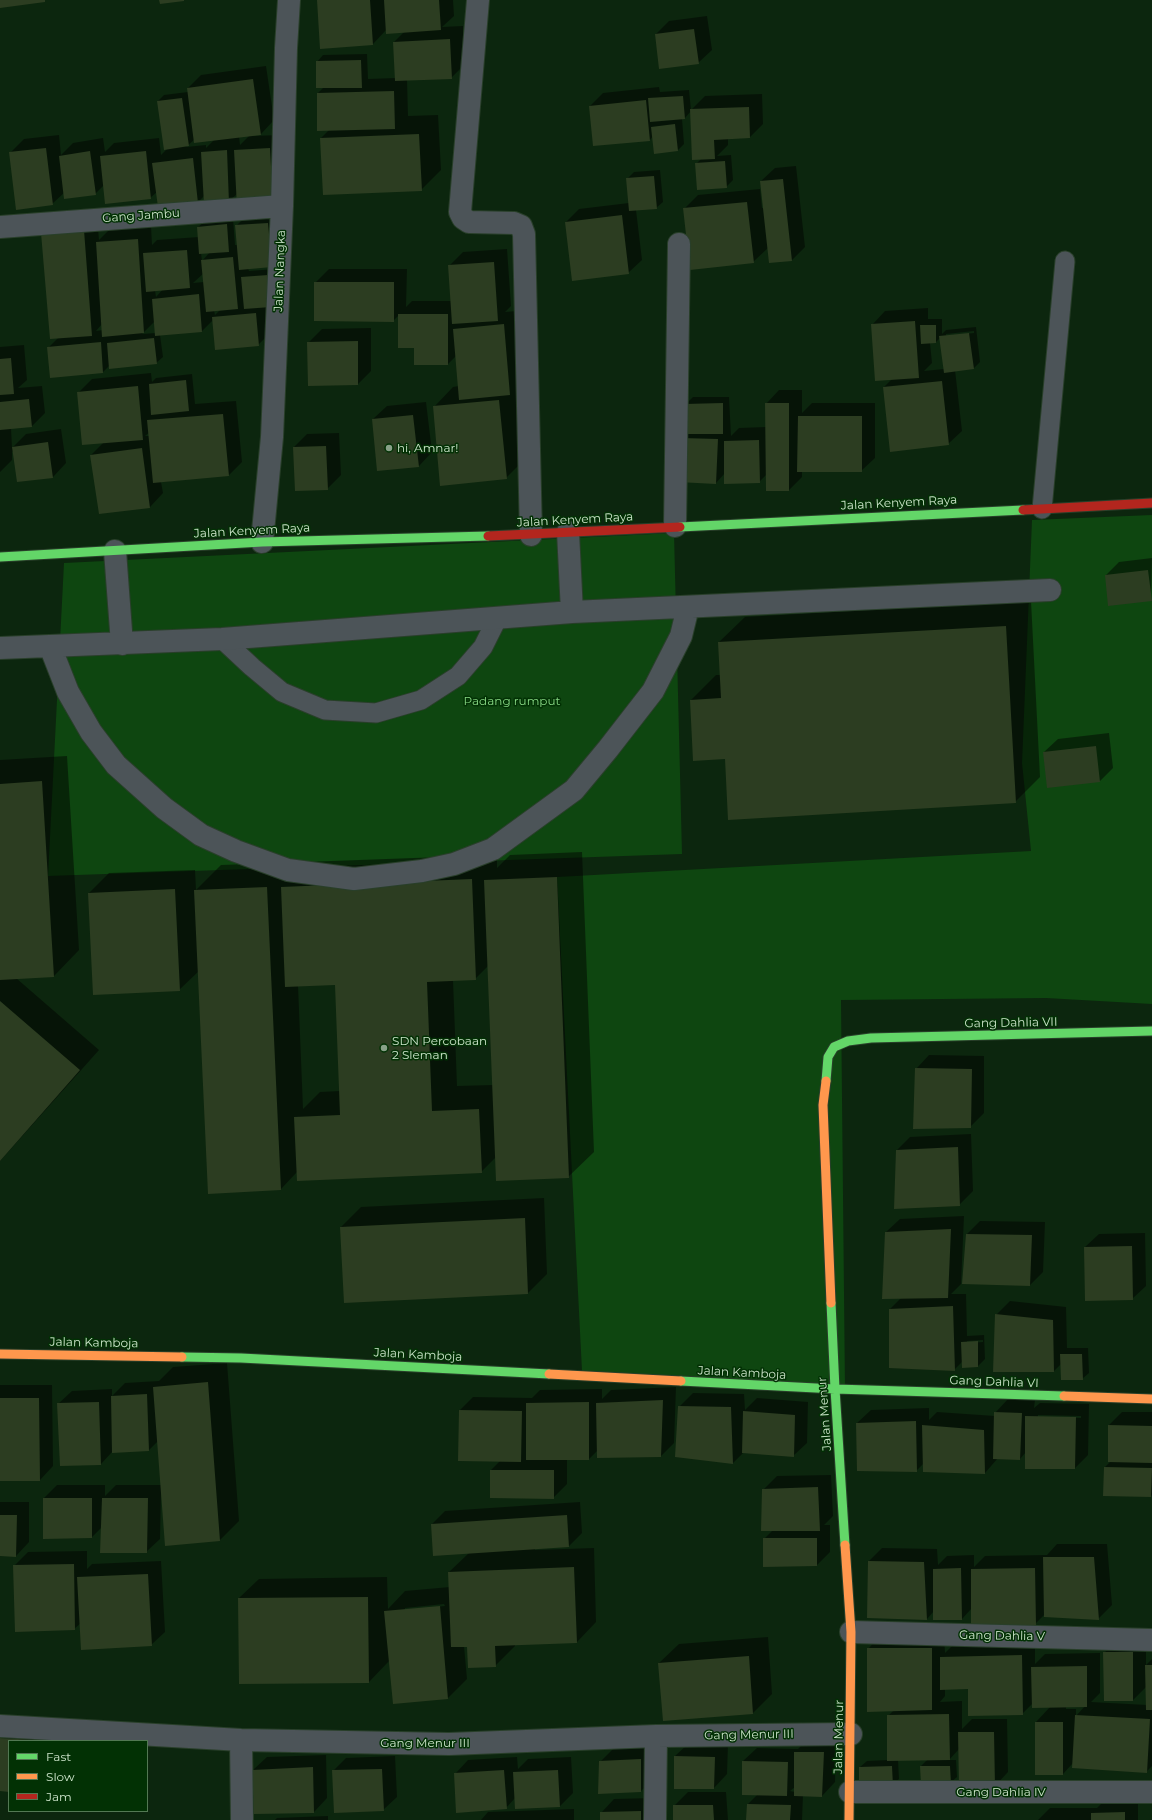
<!DOCTYPE html>
<html>
<head>
<meta charset="utf-8">
<style>
	body { margin:0 }
	#map { position:relative; width:1152px; height:1820px; overflow:hidden; background:#0c260e; font-family:Montserrat,sans-serif }
	canvas { display:block }
	.legend { position:absolute; left:8px; top:1740px; width:140px; height:72px; box-sizing:border-box; background:#023104; border:1px solid #527853; margin:0; padding:5px 7px; list-style:none; font-size:12px; color:#cbe3c9 }
	.legend li { display:flex; align-items:center; gap:8px; height:20px }
	.legend b { width:20px; border:1px solid #527853 }
</style>
</head>
<body>
<div id="map">
<canvas width="1152" height="1820"></canvas>
<ul class="legend">
<li><b style="height:5px;background:#63d668"></b>Fast</li>
<li><b style="height:5px;background:#ff974d"></b>Slow</li>
<li><b style="height:5px;background:#b3261e"></b>Jam</li>
</ul>
</div>
<script>
const ctx = document.querySelector('canvas').getContext('2d');
ctx.lineJoin = 'round';
function fillPath(path, color) { ctx.fillStyle = color; ctx.fill(path, 'evenodd'); }
const shape = rows => new Path2D(rows.map(r => 'M' + r).join(''));
function trace(path, color, width, dash) { ctx.strokeStyle = color; ctx.lineWidth = width; ctx.lineCap = dash ? 'butt' : 'round'; ctx.setLineDash(dash || []); ctx.stroke(path); }
function label(font, color, halo, rows, align = 'center') {
  ctx.font = font + ' Montserrat,sans-serif'; ctx.lineWidth = 3; ctx.setLineDash([]); ctx.textBaseline = 'middle'; ctx.strokeStyle = halo; ctx.fillStyle = color; for (const [text, x, y, turn = 0] of rows) {
    ctx.save(); ctx.translate(x, y); ctx.rotate((+turn || 0) * Math.PI / 180); ctx.textAlign = isNaN(turn) ? turn : align; if (halo) ctx.strokeText(text, 0, 0); ctx.fillText(text, 0, 0); ctx.restore();
  }
}
const green = shape([
	[1152,515,1152,1004,1046,998,841,1000,845,1389,582,1371,557,877,1031,851,1022,763,1032,520],
	[674,533,682,854,48,876,64,563]
]);
const shadow = shape([
	[318,0,453,0,454,16,442,27,463,26,464,65,451,78,407,80,408,116,438,115,441,170,421,190,321,138,330,129,318,93,324,87,317,62,323,55,367,54,368,79,396,78,394,42,405,31,387,29,373,44],
	[707,16,712,50,698,63,656,34,669,21],
	[266,66,274,120,261,134,239,136,240,145,249,136,283,135,285,190,237,194,228,202,204,196,198,202,157,192,150,198,104,185,95,194,65,192,52,204,10,153,24,139,59,135,61,155,73,143,103,138,105,152,114,143,159,138,161,155,168,148,158,101,164,95,188,92,188,88,201,75],
	[195,139,214,140,206,148,206,145,186,147],
	[659,87,660,92,689,90,691,110,705,96,762,94,763,124,750,137,728,138,728,145,717,156,731,155,733,180,726,187,696,164,701,159,691,111,685,118,682,119,684,144,678,150,653,136,650,140,594,145,590,106,603,93],
	[796,166,805,247,792,260,768,248,753,262,684,209,698,195,760,189,762,208,764,208,761,181,775,168],
	[660,170,663,202,656,208,636,210,642,260,628,273,566,222,579,209,629,203,627,179,634,172],
	[281,210,271,266,248,268,249,271,275,269,271,332,258,345,213,320,202,331,160,335,163,357,156,363,110,365,103,372,51,377,48,348,58,338,42,233,97,217,99,240,110,229,151,226,152,245,157,240,199,237,198,227,205,221,233,218,235,245,238,245,236,226,250,212],
	[210,252,202,261,201,253],
	[204,273,204,282,193,283],
	[163,289,156,297,155,290],
	[214,310,220,310,215,315],
	[155,321,156,333,142,334],
	[102,324,103,330,96,331],
	[507,249,511,306,505,312,517,311,526,458,506,478,434,407,453,387,459,386,457,355,448,364,415,347,399,315,393,321,316,282,329,269,407,269,406,307,412,301,452,301,449,266,463,252],
	[928,308,928,319,942,319,942,334,946,330,976,327,980,362,974,368,955,370,962,431,948,444,884,387,892,379,872,325,885,311],
	[974,331,974,333,946,336,946,334],
	[940,338,944,369,924,371,932,363,930,343,936,342],
	[371,328,371,371,358,384,308,343,322,329],
	[24,345,27,380,18,388,42,386,45,413,32,426,11,428,12,448,26,434,61,429,66,463,53,477,13,451,12,452,12,460,0,472,0,347],
	[151,373,152,382,156,378,192,374,195,404,236,401,242,462,229,475,161,482,163,493,150,507,91,455,104,442,78,393,92,379],
	[150,432,150,436,145,436],
	[779,390,802,390,802,413,812,403,875,403,875,458,861,471,802,471,802,477,789,490,766,475,759,482,725,473,716,483,679,481,686,404,693,397,729,397,731,436,739,428,766,427,766,404],
	[426,402,432,452,419,466,373,419,387,406],
	[339,433,341,475,327,489,294,447,307,434],
	[1152,558,1151,601,1106,575,1119,562],
	[1031,601,1040,777,1015,802,726,758,691,700,716,675,721,675,719,642,745,617],
	[1109,733,1113,768,1100,781,1044,752,1058,739],
	[67,756,79,950,54,976,16,978,99,1050,0,1161,0,760],
	[582,852,594,1152,568,1177,496,1157,481,1172,297,1172,281,1189,199,971,179,990,89,893,109,873,195,870,196,890,221,865,497,855,497,868,510,855],
	[488,966,493,1085,457,1086,453,980,475,979],
	[336,984,340,1091,320,1092,303,1109,298,985],
	[929,1055,984,1056,984,1113,970,1127,916,1069],
	[971,1134,973,1191,959,1205,897,1150,910,1137],
	[544,1198,547,1274,528,1293,341,1227,361,1207],
	[964,1216,961,1284,951,1294,966,1294,967,1336,984,1335,985,1359,978,1366,963,1367,962,1362,954,1370,890,1309,901,1298,886,1232,900,1219],
	[983,1340,983,1342,967,1343,967,1341],
	[980,1221,1045,1222,1043,1272,1030,1285,967,1234],
	[1145,1233,1146,1286,1132,1299,1085,1247,1099,1234],
	[1010,1301,1066,1307,1067,1348,1088,1348,1089,1373,1082,1379,1061,1364,1054,1371,996,1315],
	[227,1363,239,1521,220,1540,162,1493,161,1493,160,1539,146,1552,102,1527,92,1537,44,1498,57,1485,105,1485,105,1496,116,1485,162,1485,158,1441,149,1450,112,1452,101,1464,58,1404,72,1391,112,1389,112,1396,125,1383,159,1381,173,1367],
	[0,1385,52,1385,53,1466,40,1480,0,1480],
	[676,1387,674,1443,661,1456,598,1450,589,1459,567,1459,567,1484,553,1498,491,1497,491,1470,501,1460,460,1410,473,1397,532,1398,540,1390,602,1389,602,1399,611,1390],
	[693,1393,744,1394,745,1410,757,1398,808,1402,807,1443,793,1456,744,1452,733,1463,679,1407],
	[1008,1399,1035,1400,1034,1408,1040,1403,1089,1404,1088,1455,1075,1468,1026,1452,1020,1459,998,1458,985,1473,923,1464,916,1471,857,1423,871,1410,929,1408,929,1420,937,1412,995,1416,995,1413],
	[1038,1415,1081,1416,1081,1418,1038,1417],
	[1122,1412,1152,1412,1152,1495,1151,1496,1104,1495,1105,1467,1111,1461,1109,1425],
	[831,1475,833,1516,824,1525,830,1525,830,1552,817,1565,764,1539,773,1530,763,1490,777,1476],
	[0,1502,29,1502,29,1542,16,1556,0,1555],
	[580,1502,582,1533,569,1546,535,1548,535,1550,594,1548,596,1622,577,1642,515,1644,515,1646,495,1666,468,1646,464,1646,467,1679,448,1698,390,1660,369,1682,239,1598,259,1579,387,1577,388,1609,405,1591,450,1587,449,1572,469,1553,432,1524,445,1511],
	[444,1604,445,1606,405,1610,405,1608],
	[1057,1544,1107,1544,1112,1605,1098,1619,1045,1614,1035,1624,972,1608,962,1619,934,1611,927,1619,869,1561,882,1548,937,1549,938,1565,947,1556,974,1555,974,1567,985,1556,1047,1555],
	[87,1551,87,1569,92,1564,161,1561,165,1632,151,1645,81,1623,74,1629,14,1566,28,1552],
	[881,1635,944,1635,945,1653,954,1644,1035,1643,1035,1664,1045,1654,1100,1653,1100,1693,1091,1702,1147,1705,1147,1686,1133,1700,1104,1653,1118,1640,1146,1639,1146,1665,1152,1659,1152,1766,1146,1772,1073,1763,1063,1774,1036,1774,1036,1722,1050,1707,1032,1704,1022,1714,969,1688,945,1688,945,1696,940,1702,962,1701,962,1729,972,1719,1007,1719,1008,1772,995,1786,959,1749,949,1760,956,1760,957,1777,950,1783,921,1766,928,1759,898,1760,899,1779,892,1785,860,1767,867,1761,888,1760,888,1716,893,1711,868,1649],
	[1085,1706,1076,1716,1076,1709,1066,1709,1066,1707],
	[768,1637,772,1694,753,1713,659,1663,679,1644],
	[0,1724,56,1727,56,1741,9,1741,9,1791,0,1790],
	[808,1739,836,1739,835,1782,822,1796,803,1795,802,1820,747,1820,748,1804,758,1794,743,1761,757,1748,798,1749],
	[795,1787,795,1792,790,1791],
	[689,1743,728,1744,727,1774,714,1788,675,1788,675,1756],
	[654,1746,654,1778,641,1791,599,1793,600,1762,614,1748],
	[326,1755,327,1798,314,1812,253,1770,267,1757],
	[395,1756,397,1797,383,1810,333,1771,346,1758],
	[517,1757,518,1769,528,1759,571,1757,573,1793,560,1806,515,1798,506,1808,455,1774,468,1760],
	[688,1792,726,1792,728,1820,674,1820,674,1806],
	[654,1798,655,1820,601,1820,601,1813,614,1799],
	[1138,1799,1138,1820,1038,1820,1050,1808,1097,1808,1105,1800],
	[574,1809,574,1820,481,1820,488,1812],
	[328,1816,328,1820,275,1820,277,1818]
]);
const building = shape([
	[0,0,45,0,45,2,0,8],
	[159,0,184,0,184,1,160,4],
	[317,0,370,0,373,45,320,49],
	[384,0,439,0,441,30,386,34],
	[694,29,699,64,659,69,655,34],
	[450,39,452,79,395,81,393,42],
	[361,60,362,88,316,88,316,61],
	[253,79,261,135,194,143,187,88],
	[394,91,395,129,317,131,317,93],
	[683,96,685,119,650,122,648,98],
	[182,98,189,146,164,150,157,101],
	[646,100,650,141,593,146,589,106],
	[749,107,750,138,714,140,715,159,692,160,690,109],
	[675,124,678,151,654,154,651,127],
	[419,134,422,191,323,195,320,138],
	[46,148,53,205,16,210,9,152],
	[270,148,273,204,237,207,234,150],
	[227,150,229,203,204,204,201,152],
	[90,151,96,195,64,199,59,156],
	[146,151,151,199,105,204,100,156],
	[193,158,198,203,158,207,152,163],
	[725,161,727,188,697,190,695,163],
	[654,176,657,209,629,211,626,178],
	[783,179,792,261,769,263,760,181],
	[747,202,754,263,690,270,683,208],
	[622,215,629,274,572,281,565,222],
	[268,223,272,267,239,270,235,225],
	[227,224,229,252,199,254,197,227],
	[84,230,92,336,50,339,41,233],
	[138,239,144,333,102,337,96,242],
	[187,250,190,288,146,292,143,253],
	[233,257,238,309,206,312,201,260],
	[494,262,498,321,452,324,448,265],
	[268,275,271,307,244,309,241,277],
	[314,282,394,282,394,322,314,321],
	[199,294,202,332,155,336,152,299],
	[256,313,259,346,215,350,212,317],
	[398,314,448,314,448,365,414,365,414,348,398,348],
	[915,321,919,378,875,381,871,324],
	[504,324,510,395,459,400,453,329],
	[920,325,936,325,936,343,921,344],
	[969,333,974,369,944,373,939,336],
	[154,338,157,364,109,369,107,343],
	[358,341,358,385,308,386,307,342],
	[101,342,103,373,50,378,47,347],
	[11,358,14,394,0,395,0,359],
	[186,380,189,411,151,415,149,384],
	[942,381,949,445,890,452,883,387],
	[138,386,143,440,82,445,77,392],
	[29,399,32,427,0,430,0,402],
	[499,400,507,479,440,486,433,406],
	[723,403,723,434,685,434,685,404],
	[765,403,789,403,789,491,766,491],
	[223,414,229,476,153,483,147,420],
	[413,415,419,467,377,471,372,419],
	[798,416,862,416,862,472,797,472],
	[681,438,718,439,716,484,678,482],
	[759,440,760,483,724,484,724,441],
	[48,442,53,478,17,482,12,447],
	[326,446,328,490,295,491,293,447],
	[142,448,150,508,99,514,90,455],
	[1148,570,1152,601,1108,606,1105,575],
	[1006,626,1016,803,728,820,725,759,693,761,690,700,721,698,718,642],
	[1096,746,1100,782,1047,788,1043,752],
	[42,781,54,977,0,980,0,784],
	[557,877,569,1178,496,1181,484,880],
	[472,879,476,980,427,982,432,1111,479,1109,482,1173,297,1181,294,1117,340,1115,335,985,285,987,281,887],
	[267,887,281,1190,208,1194,194,890],
	[175,889,180,991,93,995,88,893],
	[0,1001,80,1070,0,1161],
	[915,1068,972,1069,971,1128,913,1129],
	[958,1147,960,1206,894,1209,896,1150],
	[525,1218,528,1294,344,1303,340,1227],
	[951,1229,948,1298,882,1299,885,1232],
	[966,1234,1032,1235,1030,1286,962,1284],
	[1132,1246,1133,1300,1085,1301,1084,1247],
	[953,1306,955,1371,889,1368,889,1309],
	[995,1314,1053,1320,1054,1372,993,1372],
	[978,1341,978,1367,962,1368,961,1342],
	[1060,1354,1082,1354,1083,1380,1061,1380],
	[208,1382,220,1541,165,1546,153,1387],
	[147,1394,149,1451,112,1453,111,1396],
	[0,1398,39,1398,40,1481,0,1481],
	[663,1400,661,1457,597,1458,596,1403],
	[99,1402,101,1465,60,1466,57,1403],
	[589,1402,589,1460,526,1460,526,1403],
	[678,1406,731,1407,733,1464,675,1457],
	[459,1410,522,1411,521,1462,458,1461],
	[743,1411,795,1415,794,1457,742,1453],
	[994,1412,1022,1413,1020,1460,993,1459],
	[1025,1416,1076,1417,1075,1469,1025,1469],
	[916,1421,917,1472,857,1471,856,1423],
	[922,1425,984,1430,985,1474,923,1472],
	[1108,1425,1152,1426,1152,1463,1108,1462],
	[1104,1467,1152,1468,1151,1497,1103,1496],
	[490,1470,554,1470,554,1499,490,1498],
	[818,1487,820,1531,761,1531,762,1489],
	[43,1498,92,1498,92,1538,43,1539],
	[102,1498,148,1498,147,1553,100,1553],
	[0,1515,17,1515,16,1557,0,1556],
	[567,1515,569,1547,433,1556,431,1524],
	[763,1538,817,1538,817,1566,763,1567],
	[1043,1557,1094,1557,1099,1620,1044,1617],
	[868,1561,924,1562,927,1620,867,1618],
	[74,1564,75,1630,15,1632,13,1565],
	[574,1567,577,1643,495,1646,496,1667,468,1668,467,1647,451,1647,448,1572],
	[961,1568,962,1620,933,1620,933,1569],
	[1035,1568,1036,1625,971,1626,971,1569],
	[148,1574,152,1646,81,1650,77,1577],
	[368,1597,369,1683,239,1684,238,1598],
	[440,1606,448,1699,393,1704,384,1611],
	[867,1648,932,1648,932,1710,867,1712],
	[1103,1652,1133,1652,1133,1701,1104,1701],
	[1022,1655,1023,1715,968,1716,968,1689,940,1690,940,1657],
	[749,1656,753,1714,663,1721,658,1663],
	[1145,1665,1152,1665,1152,1710,1146,1710],
	[1087,1666,1087,1707,1032,1708,1031,1667],
	[949,1714,950,1760,887,1761,887,1715],
	[1075,1715,1150,1719,1147,1773,1072,1768],
	[1035,1722,1063,1722,1063,1775,1035,1775],
	[958,1732,994,1732,995,1787,959,1787],
	[0,1738,36,1740,9,1741,9,1792,0,1791],
	[794,1752,824,1752,822,1797,794,1796],
	[674,1756,715,1757,714,1789,674,1789],
	[641,1759,641,1792,598,1794,599,1761],
	[742,1761,788,1762,787,1796,742,1795],
	[892,1766,893,1786,859,1786,859,1767],
	[920,1766,950,1766,951,1784,921,1785],
	[313,1767,314,1813,254,1814,252,1770],
	[382,1769,384,1811,334,1813,332,1770],
	[504,1770,507,1809,456,1813,454,1773],
	[558,1770,560,1807,515,1809,513,1772],
	[747,1804,791,1805,790,1820,746,1820],
	[673,1805,713,1805,714,1820,673,1820],
	[641,1811,641,1820,600,1820,600,1812],
	[1125,1812,1125,1820,1091,1820,1091,1813]
]);
const lane = shape([
	[1042,509,1065,261],
	[222,639,252,667,282,692,325,710,376,713,421,700,458,676,483,647,498,617]
]);
const street = shape([
	[478,0,460,212,463,218,469,222,514,223,521,226,524,234,531,535],
	[0,227,282,206],
	[675,526,679,244],
	[568,532,572,612],
	[262,542,272,437,282,206,286,48,289,0],
	[115,551,122,644],
	[50,646,68,692,91,732,116,765,164,808,201,835,236,851,288,870,354,879,422,871,454,864,493,849,574,790,608,749,653,691,681,636,688,607],
	[0,648,222,639,572,612,1050,590],
	[851,1632,1152,1640],
	[0,1726,241,1740,449,1744,656,1736,851,1734],
	[241,1740,242,1820],
	[850,1792,1152,1792],
	[655,1820,656,1736]
]);
const fast = shape([
	[680,527,1023,510],
	[0,557,262,542,488,536],
	[826,1081,828,1057,834,1047,848,1041,871,1038,1152,1031],
	[831,1303,835,1389,845,1545],
	[182,1357,241,1358,549,1374],
	[681,1381,835,1389,1064,1396]
]);
const slow = shape([
	[826,1081,823,1105,831,1303],
	[0,1354,182,1357],
	[549,1374,681,1381],
	[1064,1396,1152,1399],
	[845,1545,851,1632,849,1820]
]);
const jam = shape([
	[1023,510,1152,503],
	[488,536,680,527]
]);
const markers = [
	[389,448,4,"#88a188"],
	[384,1048,4,"#88a188"]
];
const streetNames = [
	["Gang Jambu",141,216,-4],
	["Jalan Nangka",280,271,-88],
	["Jalan Kenyem Raya",899,503,-3],
	["Jalan Kenyem Raya",575,520,-3],
	["Jalan Kenyem Raya",252,531,-3],
	["Gang Dahlia VII",1011,1023,-1],
	["Jalan Kamboja",94,1343,1],
	["Jalan Kamboja",418,1355,3],
	["Jalan Kamboja",742,1373,3],
	["Gang Dahlia VI",994,1382,2],
	["Jalan Menur",825,1414,-94],
	["Gang Dahlia V",1002,1636,1],
	["Gang Menur III",749,1735,-1],
	["Jalan Menur",839,1737,-89],
	["Gang Menur III",425,1743],
	["Gang Dahlia IV",1001,1792]
];
const poiNames = [
	["hi, Amnar!",397,448],
	["SDN Percobaan",392,1041],
	["2 Sleman",392,1055]
];
const parkNames = [
	["Padang rumput",512,701]
];
fillPath(green, '#0e4610');
fillPath(shadow, '#0007');
fillPath(building, '#2c3d21');
trace(lane, '#293f2a', 21);
trace(street, '#293f2a', 24);
trace(fast, '#293f2a', 11);
trace(slow, '#293f2a', 11);
trace(jam, '#293f2a', 11);
trace(lane, '#4c5458', 19);
trace(street, '#4c5458', 22);
trace(fast, '#63d668', 9);
trace(slow, '#ff974d', 9);
trace(jam, '#b3261e', 9);
for (const [x, y, r, color] of markers) { const dot = new Path2D(); dot.arc(x, y, r, 0, 2 * Math.PI); ctx.fillStyle = color; ctx.fill(dot); trace(dot, '#023104', 1.5); }
label('12px', '#cbe3c9', '#023104', streetNames);
label('12px', '#cbe3c9', '#023104', poiNames, 'left');
label('12px', '#86d683', '#023104', parkNames);
</script>
</body>
</html>
